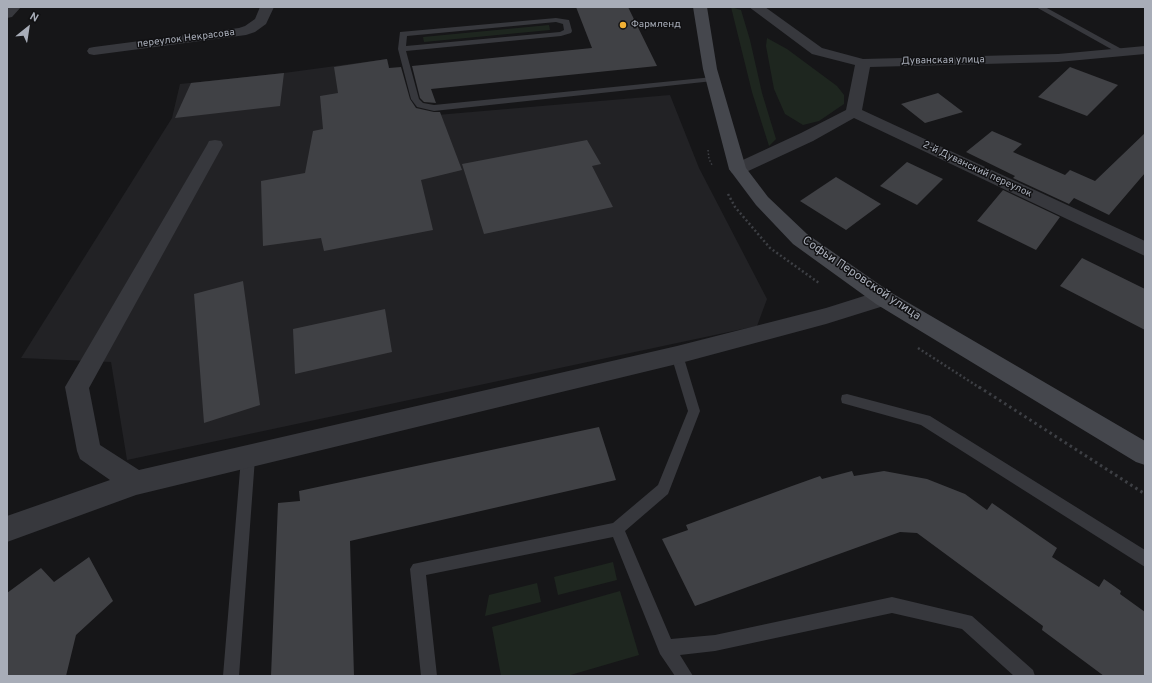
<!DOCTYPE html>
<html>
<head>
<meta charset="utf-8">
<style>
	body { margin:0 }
	#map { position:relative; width:1152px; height:683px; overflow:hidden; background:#161618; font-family:Overpass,sans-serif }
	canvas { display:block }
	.frame { position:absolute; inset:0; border:8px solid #a8adb8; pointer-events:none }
	.north { position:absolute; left:8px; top:8px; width:40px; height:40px; -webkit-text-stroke:3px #111113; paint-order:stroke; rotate:30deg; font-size:11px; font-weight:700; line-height:16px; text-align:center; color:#a8adb8 }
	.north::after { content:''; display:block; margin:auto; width:14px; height:18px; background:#a8adb8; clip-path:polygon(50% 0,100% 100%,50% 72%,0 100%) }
</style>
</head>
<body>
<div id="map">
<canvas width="1152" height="683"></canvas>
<div class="frame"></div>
<div class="north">N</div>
</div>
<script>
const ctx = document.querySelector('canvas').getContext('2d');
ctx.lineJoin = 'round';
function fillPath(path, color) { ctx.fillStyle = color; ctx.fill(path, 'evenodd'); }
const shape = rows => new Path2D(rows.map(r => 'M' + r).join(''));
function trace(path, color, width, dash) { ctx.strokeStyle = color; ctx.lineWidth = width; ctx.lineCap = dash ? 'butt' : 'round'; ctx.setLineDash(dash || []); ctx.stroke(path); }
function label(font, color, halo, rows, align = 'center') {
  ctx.font = font + ' Overpass,sans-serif'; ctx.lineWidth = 3; ctx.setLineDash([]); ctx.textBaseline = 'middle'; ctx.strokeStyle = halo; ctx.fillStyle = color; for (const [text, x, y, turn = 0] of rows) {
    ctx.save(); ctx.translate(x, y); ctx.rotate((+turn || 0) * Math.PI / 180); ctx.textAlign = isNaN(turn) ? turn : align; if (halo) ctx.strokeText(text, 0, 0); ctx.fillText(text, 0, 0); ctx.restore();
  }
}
const built = shape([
	[387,59,402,118,670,95,699,168,767,299,757,326,127,460,111,362,21,358,172,118,180,84,284,73]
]);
const green = shape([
	[731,7,741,10,750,40,762,93,776,139,769,146,752,92],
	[549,25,550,30,424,42,423,37],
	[767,38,787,49,837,86,844,95,844,104,819,121,803,125,785,114,774,89,766,46],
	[613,562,617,580,558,595,554,577],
	[537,583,541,602,485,616,489,595],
	[620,591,639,655,567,676,501,676,492,627]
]);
const building = shape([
	[576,7,628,7,657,66,431,89,436,103,424,102,420,98,412,66,592,48],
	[387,59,389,68,401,67,410,99,416,108,434,112,440,112,462,170,421,180,433,230,324,251,321,238,263,246,261,181,305,173,313,131,323,129,320,96,338,93,334,67],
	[1070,67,1118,85,1087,116,1038,97],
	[284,73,280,106,175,118,191,83],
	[938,93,963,112,925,123,901,104],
	[992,131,1022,144,1013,152,1065,175,1070,170,1095,181,1145,133,1145,173,1109,215,1074,198,1069,204,1013,178,1015,176,966,152],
	[587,140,601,164,592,166,613,207,484,234,462,164],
	[907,162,943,179,917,205,880,186],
	[836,177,881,204,846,230,800,201],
	[1003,190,1060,217,1036,250,977,221],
	[1082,258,1145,289,1145,330,1060,286],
	[243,281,260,405,204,423,194,294],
	[385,309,392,352,295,374,293,329],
	[599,427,616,480,350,541,354,676,271,676,278,503,300,501,299,491],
	[852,471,854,476,884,471,927,479,965,494,987,510,992,503,1057,548,1052,557,1099,587,1104,579,1121,591,1120,594,1145,612,1145,676,1104,676,1042,630,1043,626,917,533,900,532,695,606,662,539,688,530,686,525,792,486,820,476,822,479],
	[89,557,113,601,76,635,66,676,7,676,7,593,41,568,54,582]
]);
const pathFar2 = shape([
	[708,150,709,159,712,165]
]);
const pathFar1 = shape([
	[728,194,735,207,770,248,819,283],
	[918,348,980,388]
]);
const path = shape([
	[979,387,1145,494]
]);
const service = shape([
	[1036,7,1045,7,1127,52,1123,54,1120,54,1036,7],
	[556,18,569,20,572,31,571,33,561,36,406,51,419,99,423,103,434,105,713,77,717,79,713,81,434,111,417,107,411,99,398,49,400,32,556,18],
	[556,22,563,24,564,30,560,32,406,46,407,36,556,22],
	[677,350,681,352,683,355,700,411,668,494,625,531,671,639,715,635,892,597,972,616,1033,670,1035,676,1014,676,962,629,892,613,715,651,680,655,693,676,675,676,660,654,613,537,426,575,437,676,421,676,410,569,413,564,613,523,658,485,688,411,671,355,673,352,677,350],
	[847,394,930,416,1145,550,1145,567,921,425,842,403,841,399,842,395,847,394],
	[248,452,253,454,255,458,239,676,223,676,241,458,243,454,248,452]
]);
const minor = shape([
	[7,7,21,7,12,17,7,18,7,7],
	[260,7,274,7,266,24,255,32,246,35,94,55,89,54,87,51,89,48,94,47,239,28,245,26,255,19,260,7],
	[749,7,765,7,822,48,863,59,1058,54,1145,46,1145,54,1058,62,870,67,862,110,1145,241,1145,256,854,118,813,141,744,173,738,175,732,173,729,169,732,165,801,133,846,110,855,65,812,54,749,7],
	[215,140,221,141,223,145,89,388,100,445,139,470,677,346,826,308,883,290,890,292,893,298,890,304,826,324,677,364,136,495,7,542,7,516,110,480,80,459,77,451,65,387,207,145,209,141,215,140]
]);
const secondary = shape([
	[693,7,707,7,717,69,746,168,768,197,807,234,890,292,1145,441,1145,465,1136,462,876,304,793,244,756,205,729,169,703,69,693,7]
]);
const markers = [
	[623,25,4,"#f2b134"]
];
const farPoinames = [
	["Фармленд",631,25]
];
const farStreetnames = [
	["переулок Некрасова",186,39,-7],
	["Дуванская улица",943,61,-1],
	["2-й Дуванский переулок",977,170,25]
];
const streetNames = [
	["Софьи Перовской улица",861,279,34]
];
fillPath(built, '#222225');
fillPath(green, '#1e261f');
fillPath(building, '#404145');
trace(pathFar2, '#3d3f44', 1.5, [1.5, 2]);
trace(pathFar1, '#3d3f44', 2.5, [2, 2.5]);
trace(path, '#3d3f44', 3, [2.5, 3.5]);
fillPath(service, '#37383d');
fillPath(minor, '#37383d');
fillPath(secondary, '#45474d');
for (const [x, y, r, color] of markers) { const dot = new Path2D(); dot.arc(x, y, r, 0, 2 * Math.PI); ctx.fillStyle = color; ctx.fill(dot); trace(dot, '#111113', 1.5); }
label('10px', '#a8adb8', '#111113', farPoinames, 'left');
label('10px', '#a8adb8', '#111113', farStreetnames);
label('12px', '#a8adb8', '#111113', streetNames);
</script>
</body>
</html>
